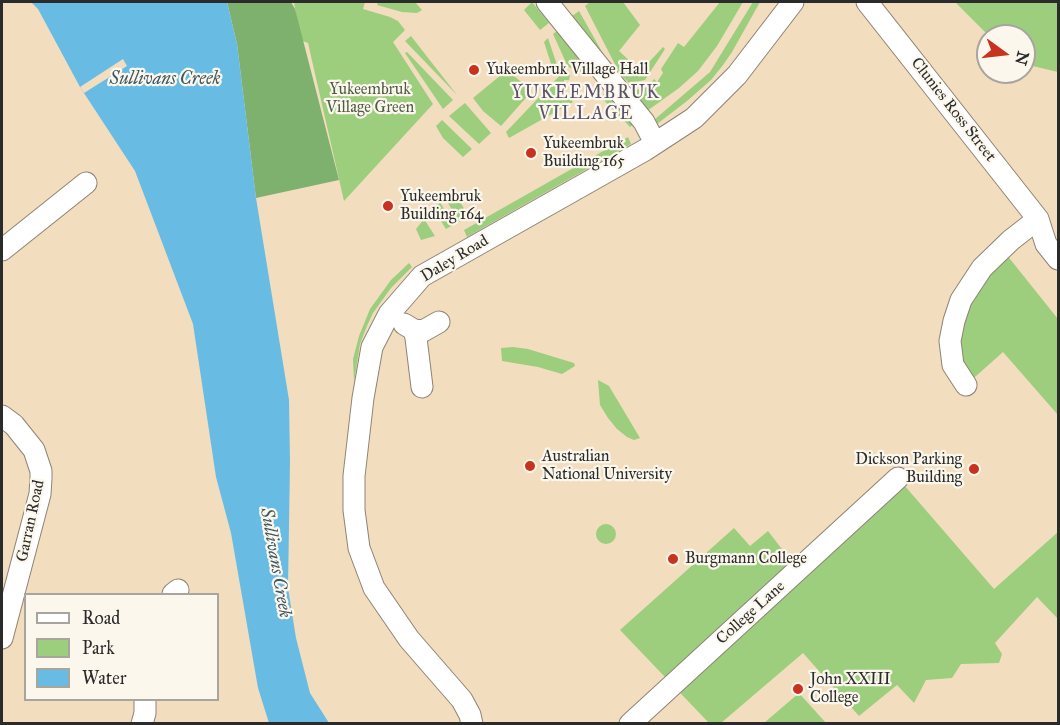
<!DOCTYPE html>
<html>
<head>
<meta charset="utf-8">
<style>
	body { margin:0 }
	#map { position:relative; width:1060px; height:725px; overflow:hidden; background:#f2ddbf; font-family:"IM FELL Great Primer",serif }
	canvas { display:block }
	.frame { position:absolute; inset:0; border:3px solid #2b2b2b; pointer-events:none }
	.legend { position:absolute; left:24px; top:593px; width:195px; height:108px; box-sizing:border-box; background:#fbf7ec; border:2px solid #a8a59f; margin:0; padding:8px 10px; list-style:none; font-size:18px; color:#2b2b2b }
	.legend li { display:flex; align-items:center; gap:12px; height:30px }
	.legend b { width:30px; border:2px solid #a8a59f }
	.north { position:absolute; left:976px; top:24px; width:60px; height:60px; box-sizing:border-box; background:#fbf7ec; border:2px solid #a8a59f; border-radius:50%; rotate:105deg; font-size:16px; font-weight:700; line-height:24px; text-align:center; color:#2b2b2b }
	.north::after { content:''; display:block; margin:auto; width:21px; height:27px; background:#c8321e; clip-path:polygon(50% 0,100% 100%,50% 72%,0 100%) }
</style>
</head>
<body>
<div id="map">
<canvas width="1060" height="725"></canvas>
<div class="frame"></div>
<ul class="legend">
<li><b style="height:8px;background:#fff"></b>Road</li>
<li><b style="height:16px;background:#9cce7e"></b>Park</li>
<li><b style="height:16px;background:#68bce4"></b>Water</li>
</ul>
<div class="north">N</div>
</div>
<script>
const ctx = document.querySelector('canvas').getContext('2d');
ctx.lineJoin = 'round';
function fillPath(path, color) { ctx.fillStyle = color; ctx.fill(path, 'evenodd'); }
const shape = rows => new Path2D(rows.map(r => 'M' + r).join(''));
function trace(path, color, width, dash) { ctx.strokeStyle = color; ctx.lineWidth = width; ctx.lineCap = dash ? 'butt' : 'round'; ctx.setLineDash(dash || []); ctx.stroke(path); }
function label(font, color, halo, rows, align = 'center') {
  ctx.font = font + ' "IM FELL Great Primer",serif'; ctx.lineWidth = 4.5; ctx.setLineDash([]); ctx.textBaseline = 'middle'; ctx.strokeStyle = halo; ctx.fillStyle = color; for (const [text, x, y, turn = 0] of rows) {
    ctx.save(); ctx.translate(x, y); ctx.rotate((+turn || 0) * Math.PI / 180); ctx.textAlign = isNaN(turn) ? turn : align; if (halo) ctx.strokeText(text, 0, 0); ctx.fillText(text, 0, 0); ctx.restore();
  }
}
const green = shape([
	[294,2,365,2,363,9,390,17,398,21,405,30,393,42,433,104,344,201,308,43,300,40],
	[378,2,415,2,422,10,417,13,402,12,377,5],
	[532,2,549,23,540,30,524,10],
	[590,2,623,2,640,25,619,51,632,63,631,66,639,73,663,47,665,49,645,80,629,83,620,74,585,6],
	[720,2,743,2,717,46,698,71,679,88,647,111,634,96,636,90,648,87,654,79,657,82,663,73,661,69,678,43,684,47],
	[753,2,760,2,732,52,723,65,711,80,687,101,657,124,654,120,710,72],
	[955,2,1058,2,1058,72,1024,64,1024,36,989,36],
	[579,11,605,57,604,59,572,16],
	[557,31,590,71,582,72,568,67,553,34],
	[411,36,457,95,405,41],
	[548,38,557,65,553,70,544,42],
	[407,52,453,100,443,109,405,53],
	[507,70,532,91,501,126,483,111,473,98],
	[564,71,570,75,569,80,564,80,563,93,568,94,573,102,509,138,506,132],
	[606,92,634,124,630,127,601,97],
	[465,103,491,133,479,144,449,116],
	[442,120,472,149,463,157,443,138,436,126],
	[628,137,631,144,467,237,464,230],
	[453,189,467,214,472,212,474,216,459,222,445,198],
	[440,202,453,225,446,229,434,210],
	[424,219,435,236,421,240,416,229],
	[998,244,1058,319,1058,415,1003,352,966,385,950,341],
	[409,263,412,267,391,288,373,313,367,326,360,344,354,382,353,359,359,336,370,309,391,280],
	[513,347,528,349,574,363,575,366,562,374,538,367,502,361,501,348],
	[598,380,609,386,640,438,634,440,627,437,617,429,608,418,600,405],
	[898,478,994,589,1058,532,1058,619,1037,597,995,643,1002,654,999,663,961,664,952,678,926,680,914,703,897,685,859,716,803,653,721,723,709,723,620,630,734,528,750,546,768,531,798,570],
	'596 534a10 10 0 1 1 20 0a10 10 0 1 1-20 0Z',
	[799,693,826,723,764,723]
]);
const forest = shape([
	[227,2,291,2,295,9,339,180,256,198,237,44]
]);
const water = shape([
	[31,2,227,2,237,44,256,198,289,400,290,462,288,588,296,638,310,693,329,723,269,723,258,688,231,533,216,477,193,324,135,171,80,87,38,9]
]);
const pier = shape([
	[123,59,127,66,84,93,80,87]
]);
const minor = shape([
	[547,2,644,122,655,143],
	[867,2,1038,219,1046,244,1058,259],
	[2,250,86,183],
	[404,324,414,330,423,331,439,322],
	[414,330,416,338,422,387],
	[966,385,953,365,950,341,954,321,961,300,982,268,1011,240,1038,219],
	[2,416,14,425,34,450,41,471,41,478,40,494,2,638],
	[173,594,178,590],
	[142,724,145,713,145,700],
	[472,724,470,715,462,700,409,639,374,588,359,548,354,510,354,476,363,398,372,347,389,314,422,276,645,150,694,118,737,75,793,2],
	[630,724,898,478]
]);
const markers = [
	[474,70,6,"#c8321e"],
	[531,153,6,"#c8321e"],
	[388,206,6,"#c8321e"],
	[530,466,6,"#c8321e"],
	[974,469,6,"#c8321e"],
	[673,559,6,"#c8321e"],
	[798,689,6,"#c8321e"]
];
const poiNames = [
	["Yukeembruk Village Hall",486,70],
	["Yukeembruk",543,144],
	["Building 165",543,162],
	["Yukeembruk",400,197],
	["Building 164",400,215],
	["Australian",542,457],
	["National University",542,475],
	["Dickson Parking",962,460,"right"],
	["Building",962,478,"right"],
	["Burgmann College",685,559],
	["John XXIII",810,680],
	["College",810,698]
];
const parkNames = [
	["Yukeembruk",370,90],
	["Village Green",370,108]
];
const streetNames = [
	["Clunies Ross Street",953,110,52],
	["Daley Road",455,259,-31],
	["Garran Road",31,521,-78],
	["College Lane",751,613,-42]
];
const waterNames = [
	["Sullivans Creek",165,80],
	["Sullivans Creek",275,563,80]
];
const neighbourhoodNames = [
	["YUKEEMBRUK",586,94],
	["VILLAGE",586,115]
];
fillPath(green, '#9cce7e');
fillPath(forest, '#7db16d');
fillPath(water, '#68bce4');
fillPath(pier, '#f2ddbf');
trace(minor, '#8e8475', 23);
trace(minor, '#fff', 21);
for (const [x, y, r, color] of markers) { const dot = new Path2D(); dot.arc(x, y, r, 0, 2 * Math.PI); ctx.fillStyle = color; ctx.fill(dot); trace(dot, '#fbf7ec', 2); }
label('16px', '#2b2b2b', '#fbf7ec', poiNames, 'left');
label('16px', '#4d5c44', '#fbf7ec', parkNames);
label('16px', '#2b2b2b', '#fbf7ec', streetNames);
label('italic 18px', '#3d5662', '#fbf7ec', waterNames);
ctx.letterSpacing = '1.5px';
label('18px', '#58516a', '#fbf7ec', neighbourhoodNames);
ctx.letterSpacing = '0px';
</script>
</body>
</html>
